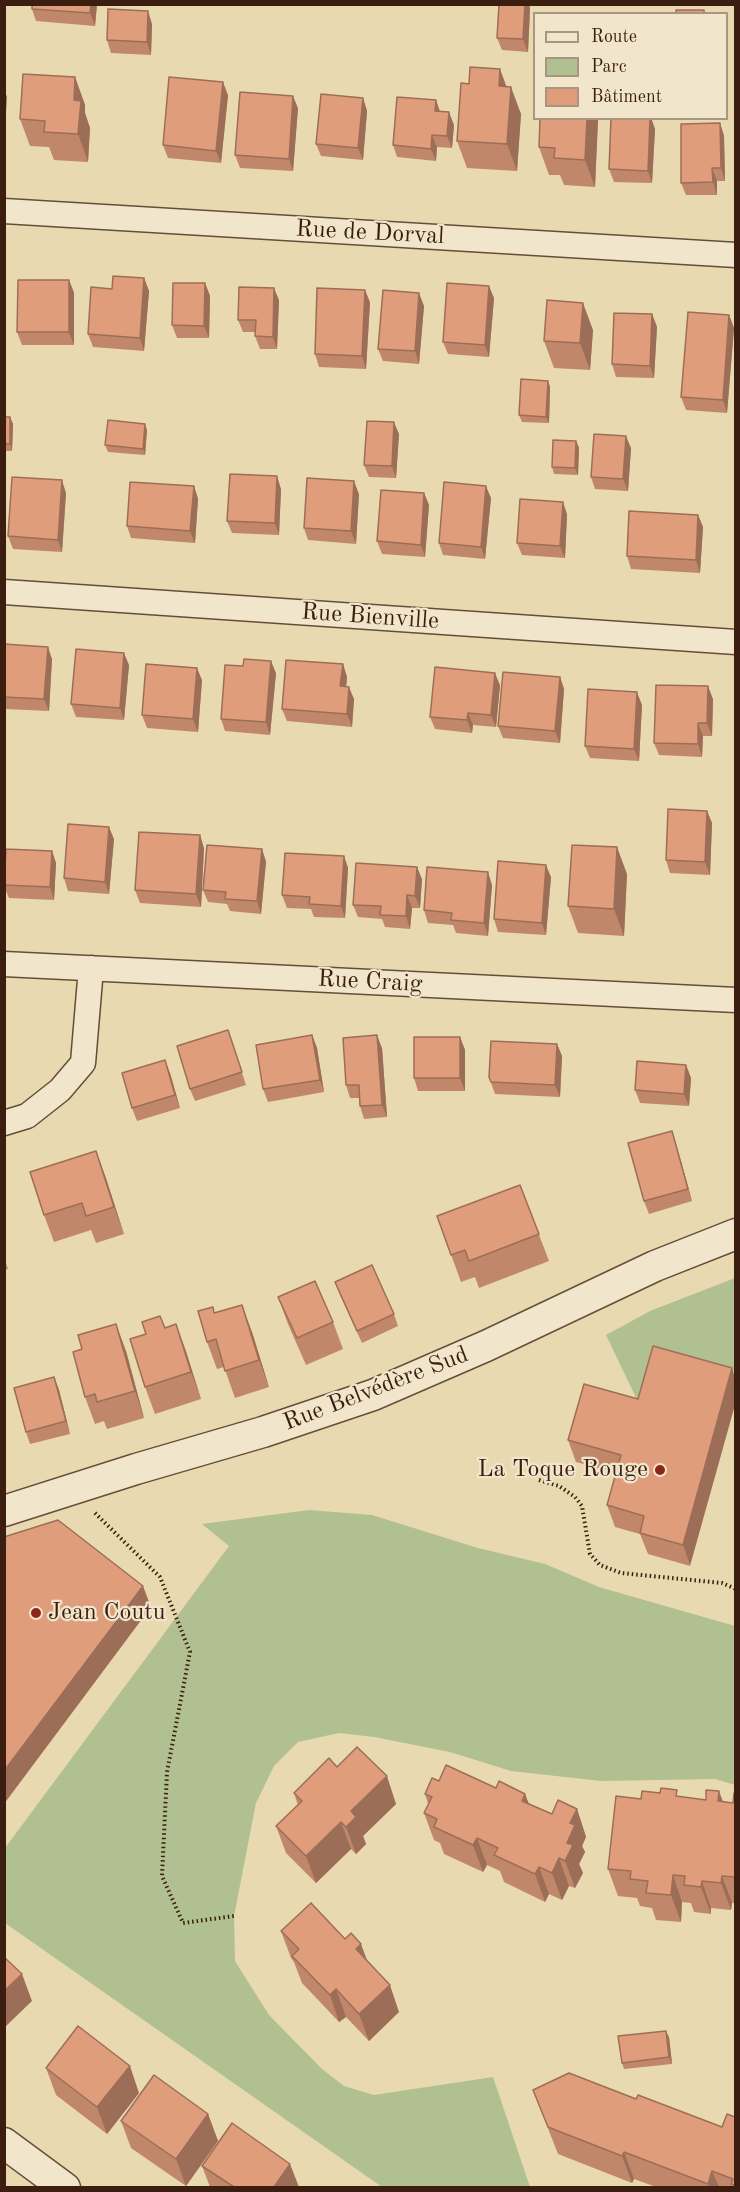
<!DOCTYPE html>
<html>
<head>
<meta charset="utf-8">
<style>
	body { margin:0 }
	#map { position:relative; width:740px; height:2192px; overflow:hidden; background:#e9d9b1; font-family:"Old Standard TT",serif }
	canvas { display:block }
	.frame { position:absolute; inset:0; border:6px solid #3b1e0f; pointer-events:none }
	.legend { position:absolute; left:533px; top:12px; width:195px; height:108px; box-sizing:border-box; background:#f1e6cc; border:2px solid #a89680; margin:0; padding:8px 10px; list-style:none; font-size:18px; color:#3b1e0f }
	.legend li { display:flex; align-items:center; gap:12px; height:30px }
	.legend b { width:30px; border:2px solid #a89680 }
</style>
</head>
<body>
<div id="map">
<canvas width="740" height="2192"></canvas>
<div class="frame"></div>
<ul class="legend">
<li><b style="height:8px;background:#f1e6cc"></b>Route</li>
<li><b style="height:16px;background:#b0c090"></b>Parc</li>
<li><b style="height:16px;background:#e09d7c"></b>Bâtiment</li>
</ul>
</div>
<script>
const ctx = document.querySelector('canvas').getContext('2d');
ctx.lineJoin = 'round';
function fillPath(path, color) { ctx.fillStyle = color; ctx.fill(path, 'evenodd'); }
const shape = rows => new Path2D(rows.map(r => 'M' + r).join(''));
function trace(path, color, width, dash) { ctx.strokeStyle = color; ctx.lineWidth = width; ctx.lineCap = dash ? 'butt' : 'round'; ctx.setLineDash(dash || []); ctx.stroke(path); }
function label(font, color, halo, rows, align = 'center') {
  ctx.font = font + ' "Old Standard TT",serif'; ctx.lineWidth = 4.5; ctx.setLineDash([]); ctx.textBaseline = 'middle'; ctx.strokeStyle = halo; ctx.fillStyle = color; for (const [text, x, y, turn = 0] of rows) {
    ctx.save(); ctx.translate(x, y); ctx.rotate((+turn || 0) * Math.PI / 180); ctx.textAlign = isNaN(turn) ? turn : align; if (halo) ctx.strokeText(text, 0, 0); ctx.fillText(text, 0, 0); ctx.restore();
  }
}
const green = shape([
	[735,1278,735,1380,638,1402,606,1335,650,1311],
	[309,1510,372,1515,478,1548,545,1564,599,1587,735,1626,735,1785,715,1779,601,1781,511,1771,450,1752,374,1737,339,1733,298,1742,274,1766,256,1803,234,1916,235,1961,269,2015,322,2069,344,2086,374,2095,493,2077,530,2187,382,2187,5,1923,5,1848,229,1546,202,1524]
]);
const path = shape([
	[539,1480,559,1486,575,1497,582,1506,590,1554,600,1565,621,1573,722,1583,736,1589],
	[95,1513,160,1577,190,1652,167,1772,162,1876,183,1923,234,1916]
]);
const minor = shape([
	[4,211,736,255],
	[4,592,736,642],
	[4,964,736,1000],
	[4,1123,27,1116,60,1090,83,1063,91,968]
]);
const tertiary = shape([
	[4,1511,136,1469,263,1432,373,1395,486,1346,655,1266,736,1234],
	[4,2143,65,2188]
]);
const wall = shape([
	[32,4,97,4,95,26,36,21,32,9],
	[499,4,529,4,530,8,528,52,502,50,497,38],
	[152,24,151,55,111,53,107,40],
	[75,77,85,105,85,113,90,128,88,162,54,160,49,147,30,146,20,119],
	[507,86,521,114,517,171,467,168,457,141],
	[228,95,221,163,168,158,163,145],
	[363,98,367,111,363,160,321,156,316,144],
	[436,100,440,111,454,125,452,148,437,147,436,161,397,157,393,145],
	[298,108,293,171,240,168,235,155],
	[540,118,598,118,595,187,564,185,560,175,549,175,539,147],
	[611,118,651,118,655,129,652,183,614,182,609,169],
	[720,123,724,136,725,181,717,181,717,195,686,195,681,183],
	[144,278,149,291,144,351,93,347,88,334,112,289],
	[69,280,74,293,74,345,22,345,17,332],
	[205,283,210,296,209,338,177,338,172,325],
	[494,298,489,357,448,354,443,342],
	[279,300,277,349,260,349,255,336,256,332,243,332,238,320],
	[370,302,366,369,319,367,315,354],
	[424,306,419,364,383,361,378,349],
	[652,314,657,327,654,378,616,377,612,364],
	[729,315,734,328,727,413,686,410,681,397],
	[593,330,590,370,554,368,544,341],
	[548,381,550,387,549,423,522,422,519,415],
	[4,417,10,417,13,424,12,451,4,451],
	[147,430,145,455,108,452,105,445],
	[399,434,396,478,369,477,364,465],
	[576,441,579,448,578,475,554,474,552,467],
	[631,448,628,491,595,489,591,477],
	[194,486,198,499,195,543,131,538,127,526],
	[281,489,279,535,232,533,227,521],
	[66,493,62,552,13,549,8,536],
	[424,493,429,505,425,557,382,554,377,541],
	[359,494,356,544,308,540,304,528],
	[491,498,485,559,443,555,439,543],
	[567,514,565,558,522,555,517,543],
	[698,515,703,527,700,573,631,569,627,556],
	[4,644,52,659,49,711,5,709],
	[343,664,347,677,346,687,354,699,352,727,287,721,282,709],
	[129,665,124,720,76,717,71,704],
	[276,673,270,735,225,731,221,719],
	[560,677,564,689,560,743,503,738,498,726],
	[202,680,198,732,147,728,142,715],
	[500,685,496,727,473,725,472,733,435,729,430,717],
	[713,699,712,736,703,736,702,757,659,755,654,743],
	[642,705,639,761,590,758,585,746],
	[707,811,712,823,710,875,670,873,666,860],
	[114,839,109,894,68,891,64,878],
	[204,848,201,907,140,903,135,890],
	[262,849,266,862,261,914,230,911,227,904,208,902,203,890],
	[52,851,56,863,54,900,9,898,4,886,4,876],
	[344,856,348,868,345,918,314,917,311,909,287,908,282,895],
	[627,874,624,936,578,933,568,906],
	[551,877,546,935,498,932,494,919],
	[422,879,420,908,412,908,410,929,385,927,382,919,358,917,353,905],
	[492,885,488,936,456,933,453,925,428,923,424,910],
	[228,1030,246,1085,195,1101,190,1089],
	[312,1035,317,1048,324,1092,268,1102,263,1089],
	[460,1037,465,1050,465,1091,418,1091,414,1078],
	[557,1044,562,1056,560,1097,495,1094,489,1077],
	[382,1048,387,1117,364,1119,360,1106,359,1098,350,1098,346,1085],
	[686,1065,691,1078,689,1106,640,1103,635,1090],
	[170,1073,180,1108,137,1121,132,1108],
	[676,1144,692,1201,649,1214,644,1201],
	[96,1151,124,1234,96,1243,91,1230,54,1242,44,1215],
	[520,1185,549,1261,479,1288,475,1277,461,1282,437,1216],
	[4,1258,8,1269,4,1270],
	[335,1282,394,1314,398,1326,362,1343,340,1295],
	[278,1297,333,1322,343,1349,306,1365,288,1324],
	[215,1313,252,1332,269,1387,235,1398,224,1367,217,1369,207,1342],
	[176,1324,201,1399,155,1414,145,1387,165,1328],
	[126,1351,144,1418,107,1429,104,1421,95,1424,85,1397],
	[54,1377,59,1390,70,1434,30,1444,26,1432],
	[638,1399,690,1566,648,1554,640,1534,615,1527,607,1505,616,1473,576,1462,568,1440],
	[337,1767,396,1804,363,1836,366,1844,356,1854,351,1849,316,1883,286,1853,276,1826,298,1805,294,1793],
	[439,1781,496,1788,525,1794,529,1804,552,1814,577,1809,586,1837,582,1846,585,1852,579,1864,583,1873,575,1888,569,1886,562,1900,549,1894,545,1902,504,1882,500,1871,487,1865,483,1872,444,1854,440,1843,434,1840,424,1813,428,1804,425,1794],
	[735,1794,735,1903,732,1903,731,1910,711,1908,711,1914,694,1912,691,1903,682,1902,681,1922,656,1920,652,1908,640,1906,637,1898,618,1896,608,1869,641,1799,679,1797,733,1803],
	[281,1931,367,1960,399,2012,369,2041,346,2017,339,2022,302,1983,294,1962,291,1958],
	[669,2037,672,2064,624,2069,622,2063],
	[46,2068,139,2093,107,2134,56,2095],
	[533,2090,636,2099,722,2127,735,2117,735,2187,656,2187,634,2179,632,2183,558,2154],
	[208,2114,218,2141,186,2186,131,2148,121,2121],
	[202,2166,299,2187,210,2187]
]);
const shadedWall = shape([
	[91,4,97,4,95,26,90,13],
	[525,4,529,4,530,8,528,52,523,39],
	[148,11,152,24,151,55,147,42],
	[500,69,510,96,511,87,521,114,517,171,507,144,499,86],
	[75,77,85,105,85,113,90,128,88,162,78,134,74,100],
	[223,82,228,95,221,163,216,151],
	[4,89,7,97,4,144],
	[293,96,298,108,293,171,289,159],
	[363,98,367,111,363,160,358,148],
	[436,100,440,113,435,111],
	[449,112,454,125,452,148,447,136],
	[587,118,598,118,598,120,595,187,585,160],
	[650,118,651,118,655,129,652,183,648,171],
	[720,123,724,136,725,181,721,168],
	[432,135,437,147,436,161,431,149],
	[712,168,717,181,717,195,713,182],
	[144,278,149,291,144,351,140,338],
	[69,280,74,293,74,345,69,332],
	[205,283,210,296,209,338,204,326],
	[489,286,494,298,489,357,485,345],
	[274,288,279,300,277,349,273,337],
	[365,290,370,302,366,369,362,356],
	[419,293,424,306,419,364,415,351],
	[583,303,593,330,590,370,580,343],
	[652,314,657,327,654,378,650,366],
	[729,315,734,328,727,413,723,400],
	[548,381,550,387,549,423,546,417],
	[10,417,13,424,12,451,10,444],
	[394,422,399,434,396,478,392,466],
	[145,424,147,430,145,455,143,449],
	[626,436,631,448,628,491,623,479],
	[576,441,579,448,578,475,575,468],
	[277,476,281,489,279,535,275,523],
	[62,480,66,493,62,552,58,540],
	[354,481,359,494,356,544,351,531],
	[194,486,198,499,195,543,190,531],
	[486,486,491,498,485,559,481,547],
	[424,493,429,505,425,557,421,545],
	[563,502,567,514,565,558,560,546],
	[698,515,703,527,700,573,696,560],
	[48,647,52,659,49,711,44,699],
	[124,653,129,665,124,720,120,708],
	[271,661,276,673,270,735,266,722],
	[343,664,347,677,345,699,340,686],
	[197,668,202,680,198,732,193,719],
	[495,673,500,685,496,727,491,715],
	[560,677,564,689,560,743,555,731],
	[708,686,713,699,712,736,707,723],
	[349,687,354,699,352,727,347,714],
	[637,692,642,705,639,761,634,749],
	[468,713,473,725,472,733,467,720],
	[698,723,703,736,702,757,698,744],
	[707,811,712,823,710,875,705,862],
	[109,827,114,839,109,894,105,882],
	[200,835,204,848,201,907,196,894],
	[617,847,627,874,624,936,614,909],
	[262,849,266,862,261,914,257,901],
	[52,851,56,863,54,900,50,887],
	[344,856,348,868,345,918,341,906],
	[546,865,551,877,546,935,542,923],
	[417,867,422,879,420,908,415,896],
	[488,872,492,885,488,936,484,923],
	[407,895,412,908,410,929,406,916],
	[312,1035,317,1048,324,1092,320,1080],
	[377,1035,382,1048,387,1117,382,1105],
	[460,1037,465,1050,465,1091,460,1078],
	[557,1044,562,1056,560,1097,555,1085],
	[165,1060,170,1073,180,1108,175,1095],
	[686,1065,691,1078,689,1106,684,1094],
	[672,1131,676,1144,692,1201,688,1189],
	[96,1151,106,1178,124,1234,114,1207],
	[242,1305,252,1332,269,1387,259,1360],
	[116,1324,126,1351,144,1418,135,1391],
	[176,1324,186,1351,201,1399,191,1372],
	[732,1368,735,1378,735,1405,690,1566,683,1545],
	[54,1377,59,1390,70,1434,66,1421],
	[143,1586,151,1607,4,1804,4,1771],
	[387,1776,396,1804,363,1836,366,1844,356,1854,346,1827,351,1811],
	[719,1791,729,1818,718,1801],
	[525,1794,535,1821,522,1801],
	[577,1809,586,1837,582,1846,585,1852,579,1864,583,1873,575,1888,565,1861,567,1843,570,1823],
	[341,1822,351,1849,316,1883,306,1856],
	[477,1838,487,1865,483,1872,473,1845],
	[559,1858,569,1886,562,1900,552,1873],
	[539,1867,549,1894,545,1902,535,1874],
	[673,1875,682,1902,681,1922,671,1895],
	[722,1876,732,1903,731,1910,721,1883],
	[702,1881,711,1908,711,1914,701,1887],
	[361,1944,371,1971,356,1949],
	[22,1974,32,2001,4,2028,4,1991],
	[390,1985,399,2012,369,2041,359,2014],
	[336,1989,346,2017,339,2022,330,1995],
	[666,2031,669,2037,672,2064,669,2057],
	[130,2066,139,2093,107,2134,97,2107],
	[208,2114,218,2141,186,2186,176,2159],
	[624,2152,634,2179,632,2183,622,2156],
	[290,2164,299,2187,274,2187],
	[712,2171,719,2187,709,2187,708,2184]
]);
const building = shape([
	[32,4,91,4,90,13,32,9,32,4],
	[499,4,525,4,523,39,497,38,499,4],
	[108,9,148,11,147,42,107,40,108,9],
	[676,10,704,10,704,14,676,14,676,10],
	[470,67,500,69,499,86,511,87,507,144,457,141,461,83,469,84,470,67],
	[23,74,75,77,74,100,81,101,78,134,44,132,45,121,20,119,23,74],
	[169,77,223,82,216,151,163,145,169,77],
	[240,92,293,96,289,159,235,155,240,92],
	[321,94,363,98,358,148,316,144,321,94],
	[397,97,436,100,435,111,449,112,447,136,432,135,431,149,393,145,397,97],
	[540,118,587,118,585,160,554,158,555,148,539,147,540,118],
	[611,118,650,118,648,171,609,169,611,118],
	[720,123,721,168,712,168,713,182,681,183,681,124,720,123],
	[113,276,144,278,140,338,88,334,91,287,112,289,113,276],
	[18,280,69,280,69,332,17,332,18,280],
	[173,283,205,283,204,326,172,325,173,283],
	[447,283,489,286,485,345,443,342,447,283],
	[239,287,274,288,273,337,255,336,256,320,238,320,239,287],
	[317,288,365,290,362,356,315,354,317,288],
	[383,290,419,293,415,351,378,349,383,290],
	[547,300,583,303,580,343,544,341,547,300],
	[688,312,729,315,723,400,681,397,688,312],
	[614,313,652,314,650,366,612,364,614,313],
	[521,379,548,381,546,417,519,415,521,379],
	[4,417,10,417,10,444,4,444,4,417],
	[108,420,145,424,143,449,105,445,108,420],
	[367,421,394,422,392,466,364,465,367,421],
	[594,434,626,436,623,479,591,477,594,434],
	[553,440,576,441,575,468,552,467,553,440],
	[230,474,277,476,275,523,227,521,230,474],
	[12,477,62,480,58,540,8,536,12,477],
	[307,478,354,481,351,531,304,528,307,478],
	[130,482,194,486,190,531,127,526,130,482],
	[444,482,486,486,481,547,439,543,444,482],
	[381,490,424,493,421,545,377,541,381,490],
	[520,499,563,502,560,546,517,543,520,499],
	[629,511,698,515,696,560,627,556,629,511],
	[4,644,48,647,44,699,4,697,4,644],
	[76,649,124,653,120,708,71,704,76,649],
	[244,659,271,661,266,722,221,719,225,665,243,666,244,659],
	[286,660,343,664,340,686,349,687,347,714,282,709,286,660],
	[146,664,197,668,193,719,142,715,146,664],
	[435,667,495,673,491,715,468,713,467,720,430,717,435,667],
	[503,672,560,677,555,731,498,726,503,672],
	[656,685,708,686,707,723,698,723,698,744,654,743,656,685],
	[588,689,637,692,634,749,585,746,588,689],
	[668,809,707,811,705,862,666,860,668,809],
	[68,824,109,827,105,882,64,878,68,824],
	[139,832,200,835,196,894,135,890,139,832],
	[207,845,262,849,257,901,225,899,226,892,203,890,207,845],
	[572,845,617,847,614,909,568,906,572,845],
	[6,849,52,851,50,887,4,885,6,849],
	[285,853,344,856,341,906,309,904,310,897,282,895,285,853],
	[498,861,546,865,542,923,494,919,498,861],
	[356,863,417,867,415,896,407,895,406,916,380,915,381,906,353,905,356,863],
	[427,867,488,872,484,923,451,920,452,913,424,910,427,867],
	[228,1030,242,1072,190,1089,177,1046,228,1030],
	[312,1035,320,1080,263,1089,256,1045,312,1035],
	[377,1035,382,1105,360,1106,359,1085,346,1085,343,1038,377,1035],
	[414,1037,460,1037,460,1078,414,1078,414,1037],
	[491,1041,557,1044,555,1085,491,1082,489,1077,491,1041],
	[165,1060,175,1095,132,1108,122,1073,165,1060],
	[637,1061,686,1065,684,1094,635,1090,637,1061],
	[672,1131,688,1189,644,1201,628,1143,672,1131],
	[96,1151,114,1207,86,1216,82,1203,44,1215,30,1172,96,1151],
	[520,1185,539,1234,469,1261,465,1250,451,1255,437,1216,520,1185],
	[372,1265,394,1314,357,1331,335,1282,372,1265],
	[315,1281,333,1322,297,1338,278,1297,315,1281],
	[242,1305,259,1360,225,1371,216,1339,207,1342,198,1311,213,1307,214,1313,242,1305],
	[160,1316,165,1328,176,1324,191,1372,145,1387,130,1339,146,1334,142,1322,160,1316],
	[116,1324,135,1391,97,1402,95,1394,85,1397,73,1352,82,1349,78,1335,116,1324],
	[653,1346,732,1368,683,1545,640,1533,644,1516,607,1505,621,1455,568,1440,584,1384,638,1399,653,1346],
	[54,1377,66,1421,26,1432,14,1388,54,1377],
	[58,1520,143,1586,4,1771,4,1537,58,1520],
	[357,1747,387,1776,351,1811,356,1817,346,1827,341,1822,306,1856,276,1826,302,1801,294,1793,329,1758,337,1767,357,1747],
	[446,1765,496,1788,499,1781,525,1794,522,1801,552,1814,558,1800,577,1809,570,1823,575,1825,567,1843,573,1845,565,1861,559,1858,552,1873,539,1867,535,1874,494,1855,498,1848,477,1838,473,1845,434,1827,437,1819,424,1813,432,1797,425,1794,432,1778,439,1781,446,1765],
	[661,1788,677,1790,676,1796,706,1800,706,1790,719,1791,718,1801,733,1803,734,1793,735,1794,735,1877,722,1876,721,1883,702,1881,701,1887,684,1885,685,1876,673,1875,671,1895,646,1893,648,1881,630,1879,631,1871,608,1869,616,1796,641,1799,642,1791,660,1793,661,1788],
	[311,1903,345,1939,351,1933,361,1944,356,1949,390,1985,359,2014,336,1989,330,1995,292,1956,299,1949,281,1931,311,1903],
	[4,1957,22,1974,4,1991,4,1957],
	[78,2026,130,2066,97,2107,46,2068,78,2026],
	[666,2031,669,2057,622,2063,618,2036,666,2031],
	[569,2073,636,2099,638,2095,722,2127,727,2114,735,2117,735,2185,731,2184,733,2179,712,2171,708,2184,624,2152,622,2156,548,2127,533,2090,569,2073],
	[154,2075,208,2114,176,2159,121,2121,154,2075],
	[232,2123,290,2164,274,2187,234,2187,202,2166,232,2123]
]);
const markers = [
	[660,1470,6,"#8f2418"],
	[36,1613,6,"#8f2418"]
];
const streetNames = [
	["Rue de Dorval",370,233,3],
	["Rue Bienville",370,617,4],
	["Rue Craig",370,982,3],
	["Rue Belvédère Sud",376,1389,-21]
];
const poiNames = [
	["La Toque Rouge",648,1470],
	["Jean Coutu",48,1613,"left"]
];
fillPath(green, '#b0c090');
trace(minor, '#664d38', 27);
trace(tertiary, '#664d38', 33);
trace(path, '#3b1e0f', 4, [1.5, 3]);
trace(minor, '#f1e6cc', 24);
trace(tertiary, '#f1e6cc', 30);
fillPath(wall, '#c1876b');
fillPath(shadedWall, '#9d6e57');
fillPath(building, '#e09d7c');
trace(building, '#9d6e57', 1.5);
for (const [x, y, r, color] of markers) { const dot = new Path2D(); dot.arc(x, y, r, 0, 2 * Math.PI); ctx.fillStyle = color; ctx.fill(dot); trace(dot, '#f1e6cc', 2); }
label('24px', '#3b1e0f', '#f1e6cc', streetNames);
label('24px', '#3b1e0f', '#f1e6cc', poiNames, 'right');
</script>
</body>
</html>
